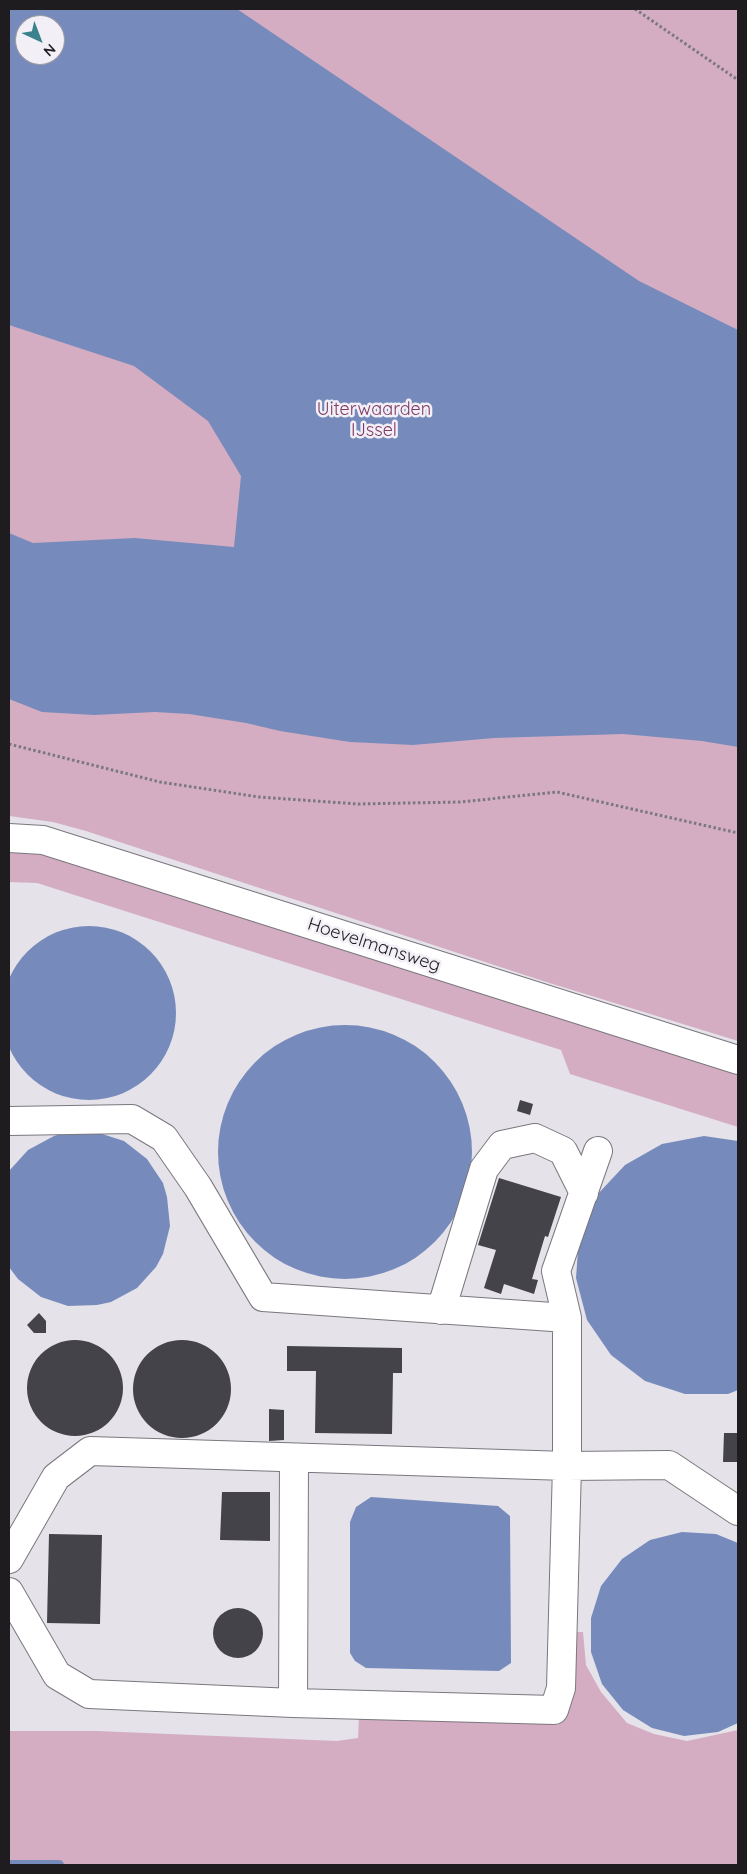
<!DOCTYPE html>
<html>
<head>
<meta charset="utf-8">
<style>
	body { margin:0 }
	#map { position:relative; width:747px; height:1874px; overflow:hidden; background:#e5e2e9; font-family:Quicksand,sans-serif }
	canvas { display:block }
	.frame { position:absolute; inset:0; border:10px solid #1e1c1f; pointer-events:none }
	.north { position:absolute; left:15px; top:15px; width:50px; height:50px; box-sizing:border-box; background:#f2eff6; border:1px solid #9d9ba0; border-radius:50%; rotate:137deg; font-size:14px; font-weight:700; line-height:20px; text-align:center; color:#1e1c1f }
	.north::after { content:''; display:block; margin:auto; width:18px; height:22px; background:#3c828d; clip-path:polygon(50% 0,100% 100%,50% 72%,0 100%) }
</style>
</head>
<body>
<div id="map">
<canvas width="747" height="1874"></canvas>
<div class="frame"></div>
<div class="north">N</div>
</div>
<script>
const ctx = document.querySelector('canvas').getContext('2d');
ctx.lineJoin = 'round';
function fillPath(path, color) { ctx.fillStyle = color; ctx.fill(path, 'evenodd'); }
const shape = rows => new Path2D(rows.map(r => 'M' + r).join(''));
function trace(path, color, width, dash) { ctx.strokeStyle = color; ctx.lineWidth = width; ctx.lineCap = dash ? 'butt' : 'round'; ctx.setLineDash(dash || []); ctx.stroke(path); }
function label(font, color, halo, rows, align = 'center') {
  ctx.font = font + ' Quicksand,sans-serif'; ctx.lineWidth = 5; ctx.setLineDash([]); ctx.textBaseline = 'middle'; ctx.strokeStyle = halo; ctx.fillStyle = color; for (const [text, x, y, turn = 0] of rows) {
    ctx.save(); ctx.translate(x, y); ctx.rotate((+turn || 0) * Math.PI / 180); ctx.textAlign = isNaN(turn) ? turn : align; if (halo) ctx.strokeText(text, 0, 0); ctx.fillText(text, 0, 0); ctx.restore();
  }
}
const green = shape([
	[9,9,738,9,738,1041,543,981,86,831,53,822,9,816],
	[25,25,55,25,55,55,25,55],
	[9,845,19,845,738,1072,738,1127,570,1074,561,1050,37,883,9,882],
	[573,1632,583,1632,586,1665,601,1692,627,1723,654,1734,687,1741,738,1730,738,1865,9,1865,9,1731,97,1731,337,1741,358,1738,359,1717,543,1721]
]);
const water = shape([
	[9,9,237,9,639,281,738,330,738,747,702,741,623,734,494,738,413,745,350,742,280,731,246,723,189,714,155,712,94,715,42,712,9,699,9,533,33,543,135,538,234,547,241,476,208,421,134,366,9,325],
	[25,25,55,25,55,55,25,55],
	'2 1013a87 87 0 1 1 174 0a87 87 0 1 1-174 0Z',
	'218 1152a127 127 0 1 1 254 0a127 127 0 1 1-254 0Z',
	[67,1132,96,1132,124,1141,147,1159,163,1183,167,1197,170,1226,163,1254,156,1267,137,1288,111,1302,97,1305,68,1306,41,1297,18,1279,9,1267,9,1171,28,1150,54,1136],
	[704,1136,738,1141,738,1390,728,1394,685,1394,645,1381,611,1355,587,1320,576,1278,579,1236,596,1196,625,1165,662,1144],
	[371,1497,498,1506,510,1516,511,1663,499,1671,366,1668,355,1661,350,1653,350,1522,356,1507],
	[682,1532,716,1534,738,1543,738,1723,718,1732,684,1736,652,1728,623,1710,602,1684,591,1652,591,1618,601,1586,622,1559,650,1540]
]);
const stream = shape([
	[9,1865,59,1865]
]);
const building = shape([
	[520,1100,533,1104,530,1115,517,1111],
	[499,1178,561,1197,548,1237,545,1236,532,1279,538,1280,534,1294,504,1284,501,1294,484,1288,496,1250,478,1245],
	[39,1313,46,1321,46,1333,34,1333,27,1325],
	'27 1388a48 48 0 1 1 96 0a48 48 0 1 1-96 0Z',
	'133 1389a49 49 0 1 1 98 0a49 49 0 1 1-98 0Z',
	[287,1346,402,1348,402,1373,393,1373,392,1434,315,1433,316,1371,287,1371],
	[269,1409,284,1410,284,1440,269,1441],
	[724,1433,738,1433,738,1462,723,1462],
	[222,1492,270,1492,270,1541,220,1540],
	[49,1534,102,1535,100,1624,47,1623],
	'213 1633a25 25 0 1 1 50 0a25 25 0 1 1-50 0Z'
]);
const path = shape([
	[635,9,738,80],
	[9,744,160,782,259,797,358,804,460,802,557,792,738,833]
]);
const minor = shape([
	[9,838,43,840,738,1060],
	[9,1121,132,1119,164,1138,198,1187,263,1297,567,1318],
	[441,1310,484,1169,502,1145,535,1138,563,1151,584,1193],
	[9,1559,56,1477,90,1451,567,1466,669,1465,738,1511],
	[9,1592,57,1675,89,1694,293,1703,554,1710,561,1688,567,1466,567,1318,556,1271,598,1151],
	[293,1703,294,1459]
]);
const parkNames = [
	["Uiterwaarden",374,410],
	["IJssel",374,431]
];
const streetNames = [
	["Hoevelmansweg",374,945,18]
];
fillPath(green, '#d4adc2');
fillPath(water, '#768bbc');
trace(stream, '#768bbc', 10);
fillPath(building, '#434349');
trace(minor, '#7a777e', 30);
trace(path, '#7a787d', 3, [2.5, 2.5]);
trace(minor, '#fff', 28);
label('18px', '#7f3a64', '#f2eff6', parkNames);
label('18px', '#1e1c1f', '#f2eff6', streetNames);
</script>
</body>
</html>
